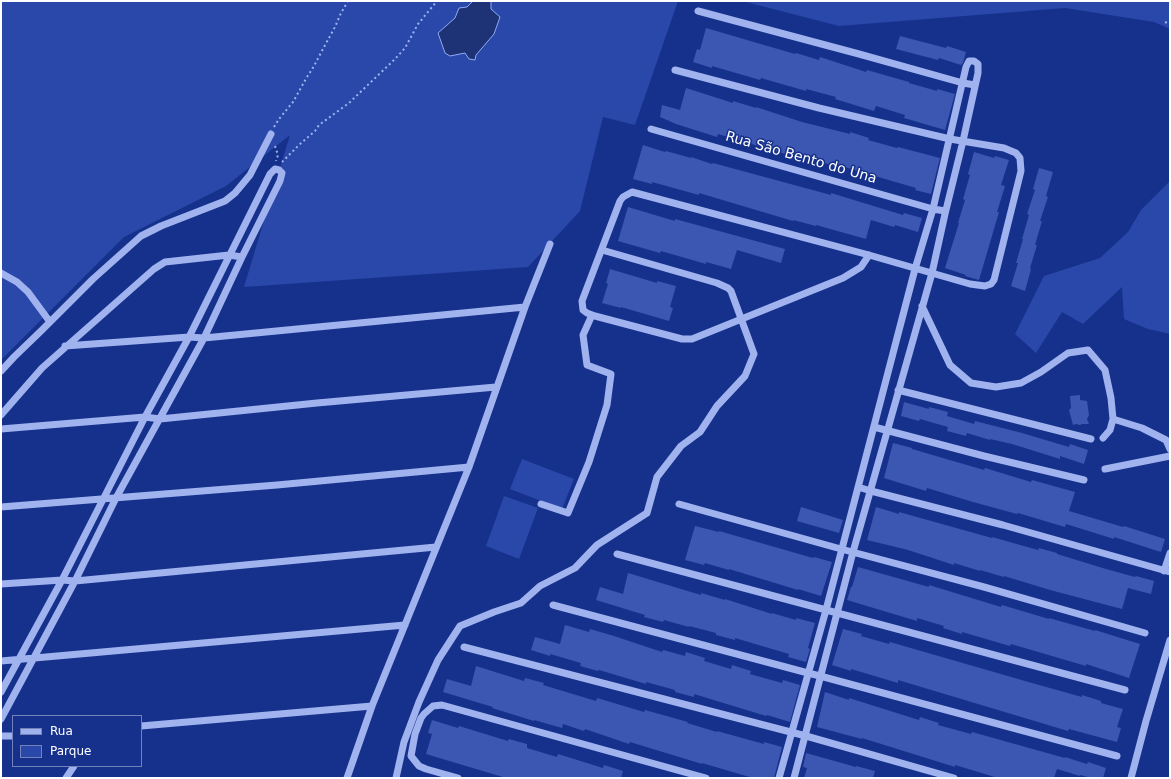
<!DOCTYPE html>
<html>
<head>
<meta charset="utf-8">
<style>
	body { margin:0 }
	#map { position:relative; width:1171px; height:779px; overflow:hidden; background:#16318b; font-family:"DejaVu Sans",sans-serif }
	canvas { display:block }
	.frame { position:absolute; inset:0; border:2px solid #fff; pointer-events:none }
	.legend { position:absolute; left:12px; top:715px; width:130px; height:52px; box-sizing:border-box; background:#16318b; border:1px solid #7383b9; margin:0; padding:5px 7px; list-style:none; font-size:12px; color:#fff }
	.legend li { display:flex; align-items:center; gap:8px; height:20px }
	.legend b { width:20px; border:1px solid #7383b9 }
</style>
</head>
<body>
<div id="map">
<canvas width="1171" height="779"></canvas>
<div class="frame"></div>
<ul class="legend">
<li><b style="height:5px;background:#a0b3ef"></b>Rua</li>
<li><b style="height:11px;background:#2948aa"></b>Parque</li>
</ul>
</div>
<script>
const ctx = document.querySelector('canvas').getContext('2d');
ctx.lineJoin = 'round';
function fillPath(path, color) { ctx.fillStyle = color; ctx.fill(path, 'evenodd'); }
const shape = rows => new Path2D(rows.map(r => 'M' + r).join(''));
function trace(path, color, width, dash) { ctx.strokeStyle = color; ctx.lineWidth = width; ctx.lineCap = dash ? 'butt' : 'round'; ctx.setLineDash(dash || []); ctx.stroke(path); }
function label(font, color, halo, rows, align = 'center') {
  ctx.font = font + ' "DejaVu Sans",sans-serif'; ctx.lineWidth = 3; ctx.setLineDash([]); ctx.textBaseline = 'middle'; ctx.strokeStyle = halo; ctx.fillStyle = color; for (const [text, x, y, turn = 0] of rows) {
    ctx.save(); ctx.translate(x, y); ctx.rotate((+turn || 0) * Math.PI / 180); ctx.textAlign = isNaN(turn) ? turn : align; if (halo) ctx.strokeText(text, 0, 0); ctx.fillText(text, 0, 0); ctx.restore();
  }
}
const green = shape([
	[1,1,678,1,635,125,603,117,580,211,528,267,244,287,290,135,226,186,124,237,1,360],
	[742,1,1170,1,1170,29,1154,22,1065,8,839,26],
	[1170,181,1170,334,1148,329,1124,319,1122,287,1083,324,1062,312,1036,353,1015,334,1044,276,1100,258,1128,232,1141,210],
	[522,459,574,479,562,509,510,489],
	[504,496,538,508,519,559,486,546]
]);
const water = shape([
	[473,1,491,1,491,9,500,17,494,34,476,55,475,60,469,59,465,53,450,56,445,53,438,33,455,18,459,8,467,7,473,1]
]);
const building = shape([
	[706,28,795,54,796,53,819,60,820,57,866,72,867,70,909,82,909,83,937,91,937,89,955,94,945,130,904,118,905,115,876,106,874,111,835,99,836,97,806,89,806,91,761,78,760,80,712,66,712,68,693,62,697,49,700,50],
	[900,36,946,48,947,46,966,52,963,63,961,65,939,58,938,60,896,49],
	[686,88,733,103,733,101,756,108,756,107,802,122,850,134,850,132,869,138,868,140,897,148,898,147,940,158,931,194,915,190,916,188,834,164,834,166,786,151,785,154,718,134,717,137,676,124,660,117,662,105,680,110],
	[643,145,665,152,666,151,691,158,691,157,712,164,713,163,831,195,831,193,903,215,904,213,922,218,918,232,895,225,894,227,871,220,866,239,816,225,816,226,793,220,793,221,699,193,699,195,652,182,652,184,633,179],
	[974,152,994,158,995,156,1009,160,1001,185,1005,186,997,212,999,212,979,280,965,276,966,275,945,268,959,223,958,223,965,200,963,199,970,175,968,174],
	[1039,168,1053,172,1046,196,1048,197,1040,221,1042,221,1035,245,1037,245,1030,268,1031,269,1025,291,1011,286,1018,263,1016,263,1023,239,1022,239,1029,215,1027,214,1035,190,1033,189],
	[628,207,675,221,675,219,785,249,781,263,737,250,731,269,706,262,706,264,661,251,660,253,618,241],
	[610,269,657,283,657,281,676,286,670,307,673,308,669,321,621,307,621,308,602,303,608,284,606,283],
	[1080,395,1080,400,1087,401,1089,415,1087,419,1089,424,1082,424,1080,425,1076,424,1073,425,1069,410,1071,408,1070,396],
	[904,402,929,409,929,407,948,412,947,416,974,424,975,421,1022,433,1069,447,1070,444,1088,450,1084,464,1060,456,1060,459,1012,444,990,439,990,440,967,433,966,436,947,431,948,427,920,419,919,421,901,416],
	[893,443,912,448,912,449,984,470,985,468,1031,482,1032,480,1075,492,1069,511,1123,527,1124,526,1165,539,1161,552,1114,537,1114,539,1066,524,1065,527,1018,513,1017,514,973,502,927,488,926,491,884,478],
	[801,507,843,520,839,533,797,521],
	[876,507,899,514,899,512,992,538,992,537,1038,550,1039,548,1057,553,1057,554,1106,569,1135,577,1136,576,1154,581,1151,594,1128,588,1122,609,1050,590,1004,576,1004,577,980,570,980,571,954,563,954,565,908,550,867,540],
	[695,526,719,532,719,531,813,558,814,557,832,562,821,596,798,589,798,590,729,569,729,570,705,563,704,565,685,560],
	[858,567,929,587,929,585,1001,607,1002,605,1049,619,1049,618,1095,631,1095,630,1140,644,1129,678,1086,664,1086,666,1011,644,1010,646,962,632,962,634,943,628,944,626,917,618,917,621,847,600,851,587,852,587],
	[628,573,701,595,701,593,725,600,725,599,772,614,772,613,796,620,796,618,815,623,808,648,810,649,806,662,788,657,789,654,735,638,735,640,716,635,716,633,689,626,689,627,664,620,663,622,644,617,645,615,596,600,600,587,623,594],
	[565,625,589,632,590,629,614,636,662,652,663,650,685,656,686,652,705,658,704,661,731,669,732,665,751,671,750,674,782,683,783,680,800,685,790,722,767,715,766,716,694,694,694,697,675,692,675,690,646,682,646,684,599,670,598,671,580,666,581,663,550,654,550,656,531,650,535,637,560,644],
	[843,629,862,634,861,636,889,644,890,642,1032,683,1082,697,1082,695,1101,701,1101,703,1123,709,1117,727,1121,728,1117,742,1069,729,1068,731,898,680,898,683,851,669,851,671,832,665],
	[476,666,524,681,525,678,544,683,543,685,596,701,597,698,644,712,645,710,688,722,687,723,717,732,717,731,764,744,764,742,782,747,774,778,753,778,702,763,702,764,630,742,629,744,585,729,584,731,563,724,562,728,534,720,534,721,492,708,493,707,443,692,447,679,471,686],
	[825,692,849,700,849,698,919,720,920,717,939,723,938,725,971,734,972,732,1040,751,1065,758,1065,757,1087,764,1088,762,1106,768,1103,778,1091,778,1080,775,1080,776,1057,769,1054,778,998,778,955,765,955,767,862,738,862,739,817,727],
	[432,720,458,728,459,726,508,741,509,739,527,744,527,748,557,757,558,754,603,768,604,765,623,771,621,778,506,778,426,754,432,734,428,733],
	[806,753,856,767,856,766,875,771,873,778,804,778,807,768,803,767]
]);
const path = shape([
	[1165,22,1170,24],
	[274,127,279,119,293,102,307,77,314,66,324,47,335,27,341,13,348,1],
	[275,146,278,155,276,161],
	[282,162,299,145,315,131,319,125,349,103,395,59,405,48,418,24,437,1]
]);
const minor = shape([
	[698,11,859,54,963,83,975,85],
	[675,70,819,108,950,139,1004,148,1016,153,1020,158,1021,171,994,280,991,284,985,286,970,284,869,255,632,192,623,197,620,201,582,301,583,310,587,313,595,316,682,339,692,339,843,278,861,267,869,255],
	[651,129,933,209,945,211],
	[1,273,17,282,28,292,50,322],
	[922,306,950,365,971,383,996,387,1021,383,1041,372,1068,353,1088,350,1105,370,1111,398,1113,419,1110,430,1103,438],
	[65,346,189,337,204,338,525,307],
	[1,371,14,357,42,330,93,279,141,236,161,226,225,201,235,193,250,175,271,134],
	[898,390,1091,439],
	[1,415,42,368,154,269,165,262,229,255,242,257],
	[1113,419,1142,428,1166,440,1170,449],
	[874,427,984,456,1084,480],
	[1,429,145,417,160,419,317,403,496,387],
	[1105,469,1170,456],
	[858,487,871,491,1003,525,1170,572],
	[541,504,568,513,589,462,607,405,611,374,587,365,583,335,592,315],
	[679,504,841,549,984,587,1145,633],
	[1,507,277,485,469,467],
	[617,554,1125,690],
	[1164,571,1170,553],
	[1,584,62,580,75,581,436,547],
	[553,605,808,673,820,676,1117,756],
	[464,647,806,736,954,778],
	[1,661,405,625],
	[1,692,62,580,145,417,189,337,270,174,275,169,279,170,282,173,280,181,242,257,204,338,116,498,75,581,1,719],
	[141,726,372,706],
	[1,736,13,736],
	[66,778,74,766],
	[347,778,372,706,469,467,525,307,550,244],
	[396,778,404,742,419,702,438,660,460,626,494,612,521,603,540,586,575,568,597,545,647,513,657,477,681,446,700,432,717,406,745,376,754,354,731,291,728,288,717,283,602,250],
	[458,778,426,769,419,766,411,756,415,734,421,718,424,714,433,706,442,705,706,778],
	[779,778,826,610,915,269,933,209,966,67,969,61,974,61,978,64,978,73,963,141,945,214,932,273,853,552,794,778],
	[1131,778,1146,721,1170,640]
]);
const streetNames = [
	["Rua São Bento do Una",801,158,16]
];
fillPath(green, '#2948aa');
fillPath(water, '#1e3276');
trace(water, '#92aaf2', 1);
fillPath(building, '#3b57b2');
trace(path, '#a0b3ef', 2, [2, 3]);
trace(minor, '#a0b3ef', 7);
label('14px', '#fff', '#16318b', streetNames);
</script>
</body>
</html>
